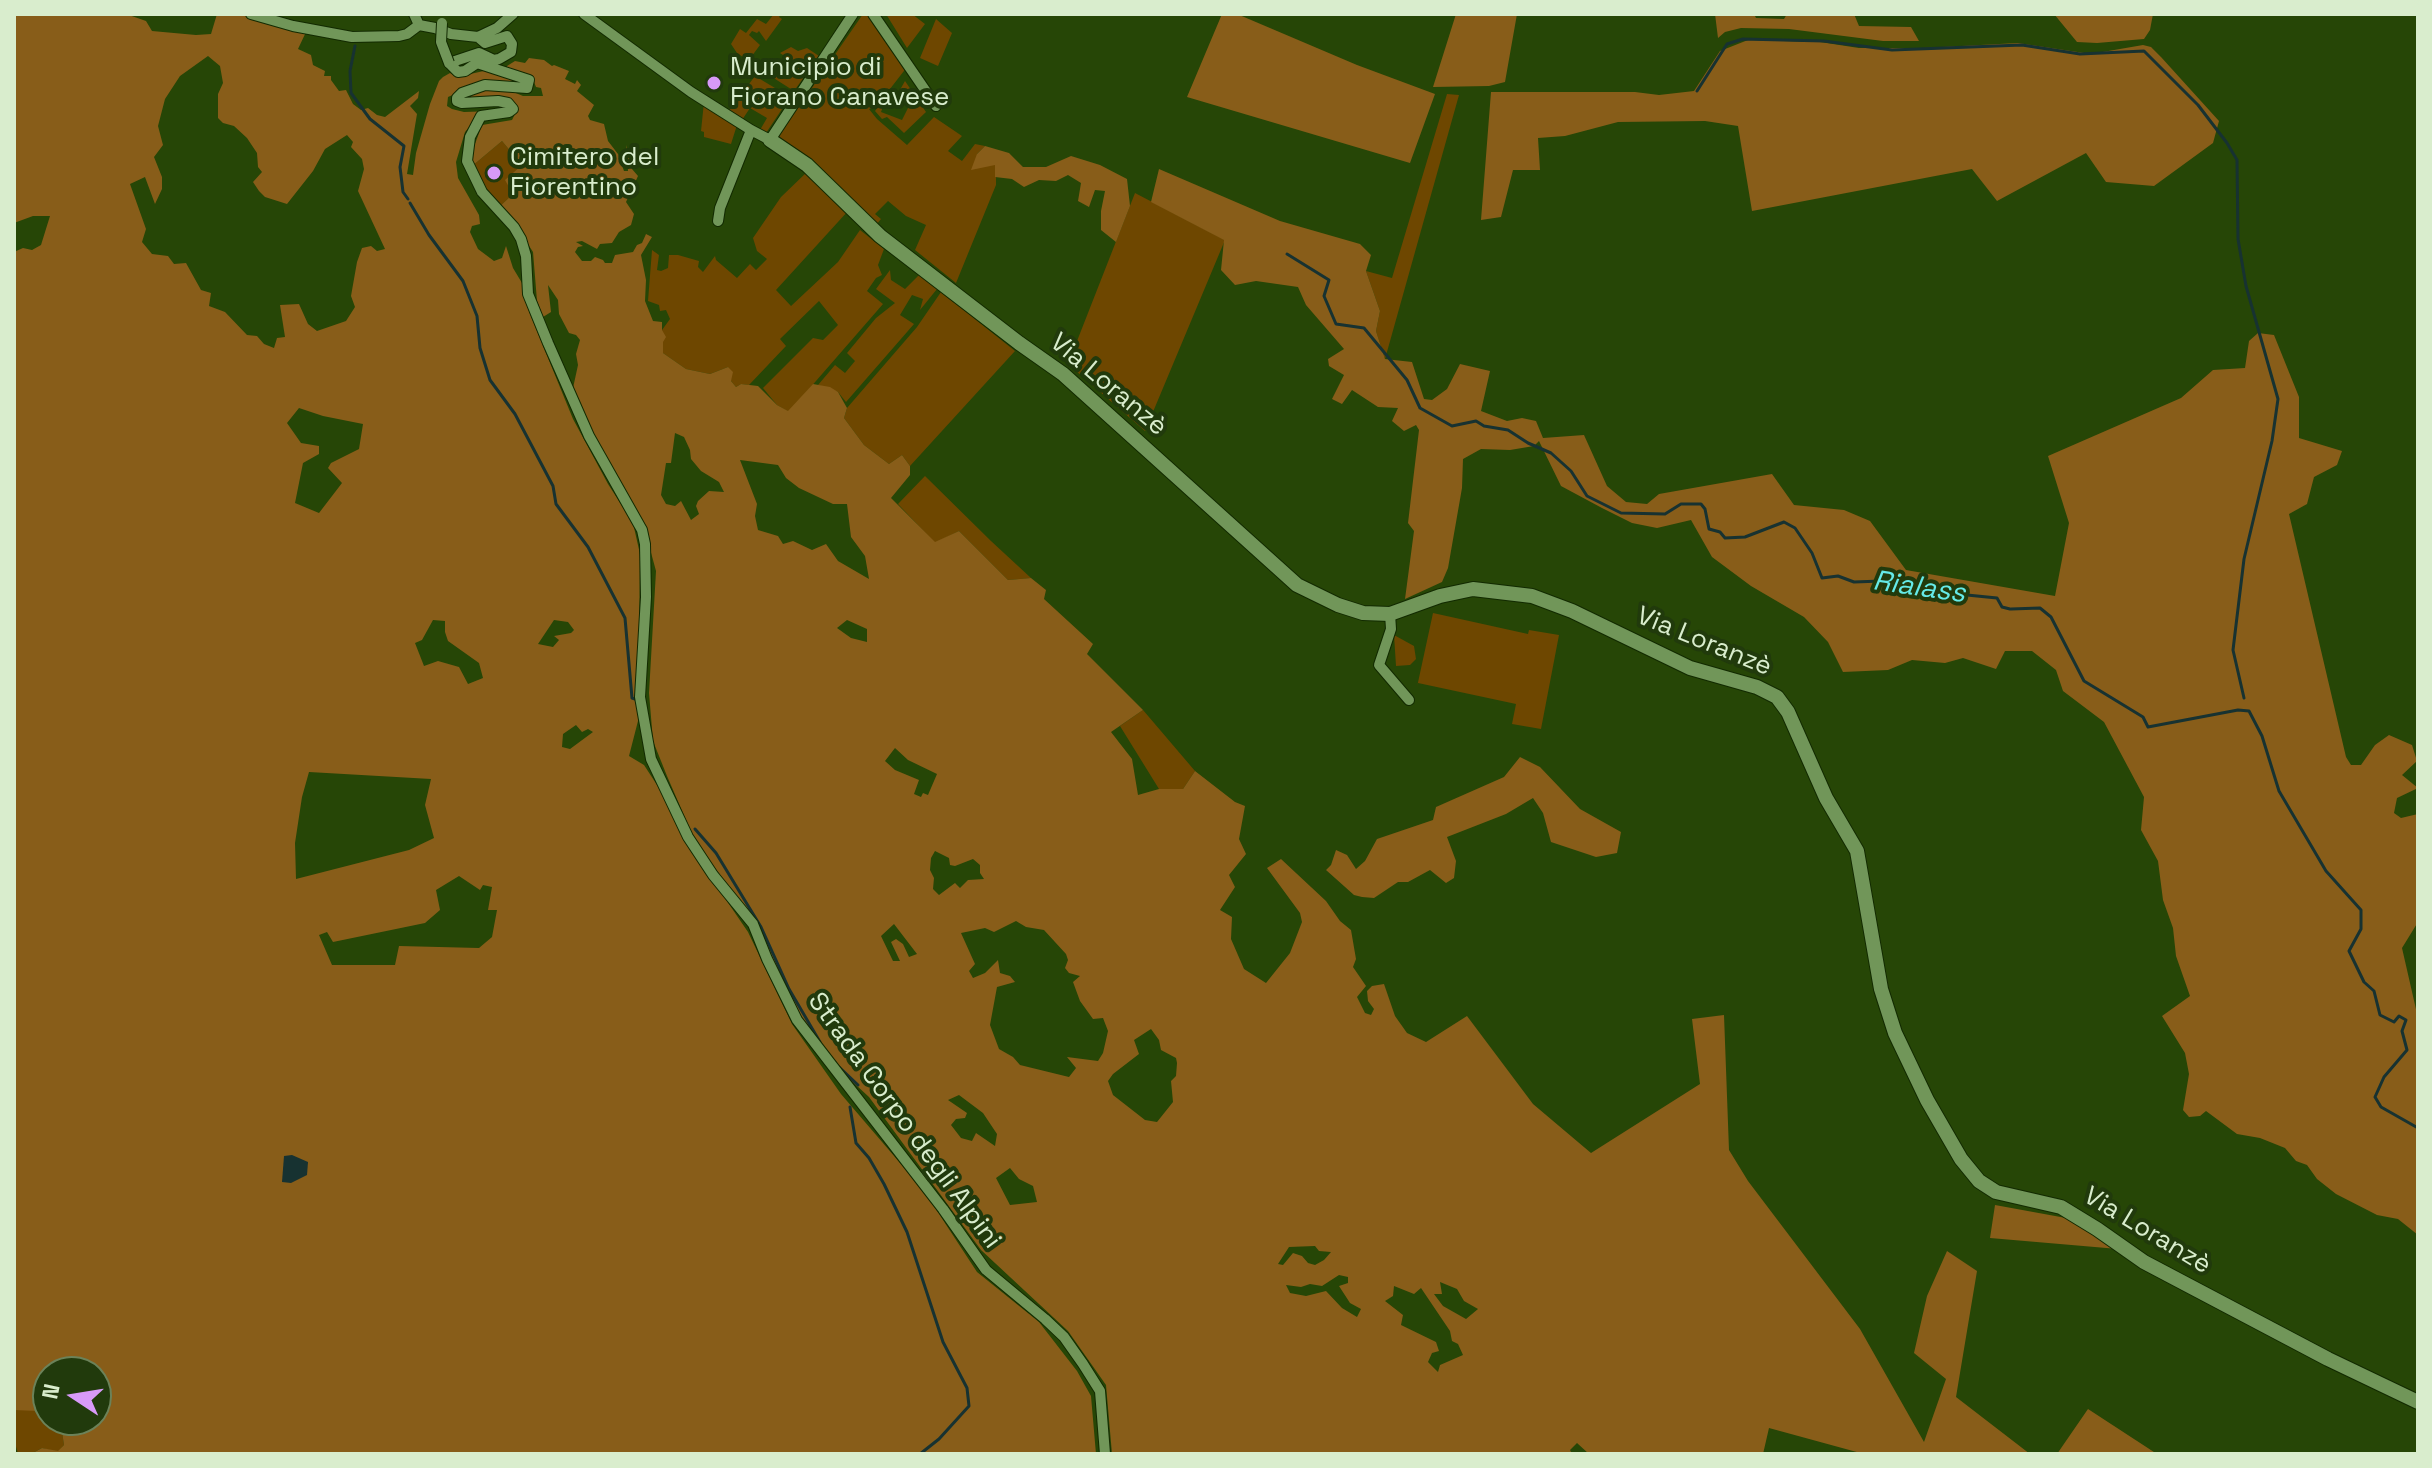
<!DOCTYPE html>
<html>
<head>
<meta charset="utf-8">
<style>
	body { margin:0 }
	#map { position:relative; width:2432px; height:1468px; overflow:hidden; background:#264606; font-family:"Space Grotesk",sans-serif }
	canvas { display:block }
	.frame { position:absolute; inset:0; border:16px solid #d9edcd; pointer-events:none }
	.north { position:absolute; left:32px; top:1356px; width:80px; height:80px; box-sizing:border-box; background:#213a0c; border:2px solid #6b8259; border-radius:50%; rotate:282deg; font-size:22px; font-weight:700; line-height:32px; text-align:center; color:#d9edcd }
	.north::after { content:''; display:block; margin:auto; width:28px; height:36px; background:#d89af8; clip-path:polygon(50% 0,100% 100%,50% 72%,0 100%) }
</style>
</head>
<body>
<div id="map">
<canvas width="2432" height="1468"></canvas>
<div class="frame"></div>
<div class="north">N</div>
</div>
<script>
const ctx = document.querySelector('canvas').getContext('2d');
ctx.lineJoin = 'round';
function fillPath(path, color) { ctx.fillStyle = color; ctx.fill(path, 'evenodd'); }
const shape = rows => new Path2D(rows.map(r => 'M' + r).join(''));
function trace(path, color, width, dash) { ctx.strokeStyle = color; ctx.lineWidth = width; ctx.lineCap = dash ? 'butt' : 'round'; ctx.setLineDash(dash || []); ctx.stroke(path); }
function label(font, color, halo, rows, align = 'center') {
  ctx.font = font + ' "Space Grotesk",sans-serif'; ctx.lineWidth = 8; ctx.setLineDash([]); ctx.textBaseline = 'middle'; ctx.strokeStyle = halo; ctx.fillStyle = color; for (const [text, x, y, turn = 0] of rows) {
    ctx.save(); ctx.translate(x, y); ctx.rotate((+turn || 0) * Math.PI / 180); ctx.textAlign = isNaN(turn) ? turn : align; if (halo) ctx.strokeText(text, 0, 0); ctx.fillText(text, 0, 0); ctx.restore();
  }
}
const green = shape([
	[774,14,781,14,779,17,782,19,766,41,759,31,757,33,752,31,749,35,760,45,746,64,746,59,737,53,731,44,740,29,746,33,757,19,766,24],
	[863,14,869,14,907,67,876,107,869,109,877,119,907,145,934,117,962,136,948,151,962,161,975,144,985,146,977,154,996,165,996,185,956,283,915,250,926,225,906,216,888,201,875,214,881,219,876,225,776,140],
	[886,14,912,14,925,24,907,48],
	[936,19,952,33,938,66,920,58],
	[791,47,798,51,807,48,819,56,794,91,772,77,786,57,780,53],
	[755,76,790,97,766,133,760,130,767,118,750,108,742,120,728,112],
	[905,81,926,112,904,133,887,117,882,119,875,111,888,93,881,112,902,120,911,102,897,95],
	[1447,94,1459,95,1385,359,1376,331,1380,311,1366,271,1392,278],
	[704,102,737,125,731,144,704,137,704,132,701,131],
	[502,141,522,165,513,194,498,208,471,167],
	[807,172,848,211,776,290,791,306,838,262,860,230,884,249,878,265,882,275,876,278,867,291,883,304,789,412,777,405,763,388,813,338,823,340,838,325,819,301,780,339,786,346,749,385,741,384,736,387,731,381,728,367,710,374,686,369,663,353,662,330,670,319,666,310,660,311,659,305,648,301,652,250,659,255,657,270,661,271,668,268,669,255,678,255,699,261,698,267,703,272,715,256,716,260,737,278,750,264,756,270,767,259,757,251,753,238,781,197],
	[1135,193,1225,240,1145,431,1068,364],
	[890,270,891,280,905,289,919,275,937,289,920,310,923,299,912,295,900,315,914,324,846,402,838,392,818,385,835,365,845,373,855,361,847,353,876,318,895,303,876,289],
	[941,292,1015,351,910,466,902,455,889,464,864,445,844,418,847,408,917,327],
	[925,476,991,541,1031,578,1008,580,959,531,935,543,898,504],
	[1433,613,1528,634,1529,630,1559,635,1541,729,1512,724,1516,704,1418,683,1417,687],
	[1394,635,1414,646,1416,659,1410,665,1396,666],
	[1143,710,1195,771,1183,789,1159,789,1120,726],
	[26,1409,37,1411,62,1432,64,1445,58,1452,42,1448,31,1454,18,1454,14,1439,16,1426,14,1410]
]);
const forest = shape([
	[14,14,126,14,146,21,152,31,196,35,211,34,217,14,240,14,306,32,298,49,311,55,313,65,325,71,324,76,331,76,331,80,339,91,346,90,353,104,361,110,368,108,377,115,385,117,419,91,418,98,410,106,417,114,407,174,413,175,416,153,430,104,439,81,443,77,450,73,457,77,488,70,516,78,522,84,485,81,448,97,447,106,452,109,464,112,494,111,477,118,465,132,456,162,458,178,479,215,480,224,472,226,470,232,478,249,494,261,502,258,506,246,513,268,522,283,523,294,530,314,573,419,608,484,633,523,640,554,638,721,629,756,644,765,657,785,690,847,748,932,792,1024,841,1094,924,1191,977,1272,1039,1322,1077,1371,1091,1396,1096,1454,31,1454,42,1448,58,1451,64,1445,62,1432,50,1420,96,1420,96,1372,48,1372,48,1419,37,1411,14,1410,14,252,23,248,32,250,41,245,50,216,33,216,14,223],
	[208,56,220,66,223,83,218,94,218,118,223,123,234,126,247,138,257,153,258,167,262,172,253,182,259,191,265,197,287,204,313,171,325,149,347,135,353,142,351,147,362,159,364,169,358,191,385,249,377,251,371,246,362,248,357,262,351,296,355,307,346,321,317,331,308,324,299,304,280,305,285,337,277,338,274,348,264,344,257,336,247,335,225,312,209,306,211,293,201,290,186,263,174,264,168,256,152,254,142,242,146,229,130,184,145,177,155,204,162,189,162,177,154,157,163,145,158,126,165,99,180,76],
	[299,408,323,416,363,424,359,449,331,463,328,468,342,483,319,513,295,503,303,463,319,454,319,446,301,443,287,423],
	[433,620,445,621,445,632,448,641,479,663,483,678,468,684,459,667,438,661,424,666,415,643,422,640],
	[554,620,568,622,574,630,571,633,554,636,559,640,553,647,538,644],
	[576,725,582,732,588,729,593,732,570,749,562,747,563,734],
	[309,772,431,779,425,805,434,838,409,850,296,879,295,843,302,797],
	[459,876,480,890,483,885,492,887,488,910,497,910,492,937,479,948,399,946,395,965,332,965,319,935,327,932,333,942,425,923,440,910,436,890],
	[1222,14,1237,14,1357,65,1435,94,1410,163,1187,97],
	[1456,14,1517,14,1505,82,1489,86,1433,87],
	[1715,14,1754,14,1756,18,1784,19,1787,14,1854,14,1859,26,1911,27,1919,41,1883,41,1789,29,1741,28,1725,32,1718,38],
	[2054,14,2153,14,2150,30,2144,39,2097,43,2077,42],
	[1748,40,1820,42,1859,48,1924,48,2018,43,2091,54,2143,45,2151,47,2161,57,2219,121,2213,143,2154,186,2106,182,2086,153,1997,201,1972,169,1752,211,1738,126,1705,121,1618,122,1565,136,1538,138,1540,170,1513,170,1501,217,1481,220,1491,92,1635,92,1659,95,1694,91,1720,51],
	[529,58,544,60,552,66,554,65,569,71,565,79,575,84,577,80,581,85,577,91,594,105,588,116,590,120,604,124,608,141,618,154,624,171,628,171,626,145,632,169,638,176,626,202,634,214,631,225,619,232,612,243,600,244,597,249,582,241,576,242,583,246,578,247,575,252,582,261,591,261,595,257,603,260,605,263,612,263,615,255,633,252,637,245,642,243,646,234,652,237,641,255,646,280,645,301,653,321,662,322,662,330,666,337,663,342,663,353,686,369,710,374,728,367,733,372,731,381,736,387,741,384,758,386,777,405,788,411,813,384,830,387,838,392,847,408,844,418,864,445,889,464,902,455,910,466,910,475,891,498,935,542,959,531,1008,580,1031,578,1046,590,1044,599,1093,644,1087,654,1143,710,1111,732,1132,759,1138,795,1159,789,1183,789,1195,771,1235,802,1245,806,1239,839,1246,854,1229,875,1235,887,1220,910,1232,917,1231,939,1244,969,1266,983,1290,953,1302,922,1300,913,1267,868,1281,859,1326,901,1340,921,1351,930,1356,959,1353,967,1366,986,1357,997,1365,1013,1371,1015,1374,1009,1368,1001,1367,991,1372,986,1384,984,1395,1016,1407,1033,1426,1042,1467,1016,1533,1104,1591,1153,1700,1084,1692,1019,1724,1015,1729,1150,1748,1181,1860,1329,1924,1442,1946,1379,1914,1353,1927,1296,1947,1251,1977,1271,1956,1397,2030,1454,1864,1454,1769,1428,1763,1454,1589,1454,1577,1443,1570,1450,1572,1454,1112,1454,1106,1385,1068,1331,981,1250,869,1097,830,1061,801,1019,753,919,696,843,667,776,653,741,649,693,656,571,643,523,595,438,573,388,578,365,576,354,580,340,576,335,569,333,559,314,558,300,548,285,551,312,543,317,537,301,533,252,511,218,498,208,513,194,505,180,522,165,502,141,471,167,472,152,482,125,512,120,517,110,506,99,463,97,492,88,506,89,523,96,543,96,541,88,536,87,532,77,523,72,507,72,507,66,515,61,525,63],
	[675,433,684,437,690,450,691,459,701,471,719,482,724,492,709,491,698,501,696,506,699,514,691,520,681,501,675,506,666,504,661,495,666,463,671,463],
	[740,460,778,465,786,478,799,488,833,504,847,504,851,537,865,556,869,579,838,561,826,544,812,550,793,541,783,544,778,536,758,530,755,516,757,504],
	[847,620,867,629,867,642,851,638,837,628],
	[895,748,908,760,937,774,928,795,923,793,921,797,914,794,919,780,895,770,885,761],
	[935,851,949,858,950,865,955,866,973,859,980,865,980,873,984,879,968,880,960,888,955,883,939,895,933,889,934,878,930,870,931,858],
	[1016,921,1026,927,1044,930,1066,954,1068,960,1065,968,1069,973,1080,976,1073,982,1080,1001,1093,1019,1103,1018,1108,1031,1103,1053,1098,1061,1067,1057,1076,1068,1069,1077,1020,1065,1013,1057,999,1049,990,1025,997,987,1015,982,1010,976,1000,973,998,960,985,973,973,978,969,971,975,964,961,933,985,928,994,932],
	[894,924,917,954,909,957,903,944,896,939,891,942,900,961,893,961,881,936],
	[1151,1029,1159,1040,1161,1050,1176,1058,1177,1063,1176,1076,1171,1081,1173,1102,1157,1122,1145,1120,1113,1095,1108,1081,1113,1074,1139,1054,1134,1040],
	[959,1095,983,1113,997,1134,995,1146,976,1133,972,1141,961,1138,951,1125,956,1119,965,1118,967,1113,948,1100],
	[1010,1168,1019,1179,1033,1186,1037,1202,1010,1205,996,1178],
	[1315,1246,1319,1251,1331,1252,1324,1260,1315,1265,1308,1263,1302,1256,1293,1253,1283,1265,1278,1264,1289,1247],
	[1339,1275,1348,1277,1348,1283,1339,1286,1350,1303,1361,1309,1357,1317,1342,1308,1326,1291,1306,1296,1290,1293,1286,1285,1301,1287,1310,1284,1322,1286],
	[1440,1282,1457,1289,1464,1301,1478,1309,1466,1319,1443,1306,1434,1294,1442,1294],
	[1394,1286,1414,1294,1421,1288,1450,1331,1452,1341,1458,1344,1463,1355,1440,1365,1438,1372,1428,1362,1432,1353,1439,1351,1436,1342,1401,1325,1403,1315,1385,1301,1393,1296],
	[985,146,1009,153,1023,167,1046,167,1071,156,1100,165,1127,179,1130,206,1116,242,1101,230,1101,211,1105,191,1095,190,1089,207,1078,201,1081,183,1068,175,1056,181,1039,180,1024,187,1012,179,995,177,995,165,971,170,977,154],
	[1159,169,1280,221,1360,244,1371,255,1366,271,1380,311,1376,331,1385,359,1412,362,1424,399,1432,400,1447,389,1460,364,1490,371,1481,411,1507,421,1522,418,1536,421,1543,438,1584,435,1607,486,1626,502,1647,504,1659,494,1772,474,1794,505,1844,510,1870,521,1906,570,2055,596,2069,523,2048,456,2181,398,2213,370,2245,368,2249,341,2258,333,2274,335,2299,397,2299,438,2342,451,2337,465,2314,477,2307,504,2289,514,2346,757,2351,765,2361,765,2375,745,2389,735,2412,745,2417,761,2402,775,2418,788,2397,798,2394,813,2401,818,2418,814,2418,922,2402,948,2418,1018,2418,1235,2398,1219,2377,1215,2336,1194,2317,1179,2307,1165,2296,1161,2285,1148,2260,1138,2237,1134,2206,1111,2200,1116,2189,1117,2183,1110,2189,1074,2185,1053,2162,1016,2190,996,2176,956,2173,928,2163,900,2158,861,2141,830,2144,797,2104,722,2063,691,2056,670,2032,651,2005,651,1996,669,1963,658,1945,663,1912,660,1888,670,1843,672,1828,642,1804,617,1751,586,1712,557,1691,520,1657,528,1632,523,1602,508,1561,486,1539,441,1534,446,1510,450,1481,449,1463,459,1462,488,1448,568,1442,582,1405,599,1414,531,1408,523,1419,430,1416,425,1404,431,1392,421,1398,408,1378,407,1352,390,1342,404,1332,399,1344,375,1329,366,1328,359,1344,349,1306,305,1298,287,1256,281,1235,285,1221,270,1224,240,1151,202],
	[1520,757,1540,767,1580,809,1621,832,1617,853,1596,857,1551,842,1543,813,1533,798,1506,814,1447,837,1456,861,1454,878,1446,883,1430,870,1408,882,1398,882,1374,898,1362,897,1354,895,1326,870,1331,865,1336,850,1347,855,1356,869,1365,861,1377,839,1433,820,1436,807,1504,777],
	[1995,1205,2066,1218,2118,1249,1990,1238],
	[2088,1409,2157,1454,2057,1454]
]);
const water = shape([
	[292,1155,308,1162,307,1175,291,1183,282,1182,284,1156]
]);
const stream = shape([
	[355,46,350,71,351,93,370,119,404,146,400,167,403,192,408,199],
	[1697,91,1727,44,1743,39,1824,41,1892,50,2022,45,2080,54,2144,51,2198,105,2227,143,2237,160,2238,239,2246,286,2278,399,2272,441,2244,559,2233,650,2244,698],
	[410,203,429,235,463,281,477,316,480,348,490,380,515,414,553,486,556,504,588,547,625,618,632,698,638,700],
	[1287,254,1329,280,1324,296,1336,324,1364,328,1407,380,1420,408,1452,426,1476,421,1484,426,1508,430,1528,443,1551,453,1571,471,1587,496,1621,513,1665,514,1681,504,1701,504,1705,509,1709,529,1720,532,1725,538,1745,537,1784,522,1795,528,1812,553,1822,578,1838,576,1854,582,1909,580,1936,585,1947,593,1997,598,2002,607,2010,609],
	[2011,609,2040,608,2051,617,2084,681,2143,717,2148,727,2238,710,2249,711,2262,736,2279,791,2326,871,2361,910,2361,929,2349,951,2364,982,2374,991,2380,1015,2394,1022,2399,1016,2406,1020,2402,1031,2407,1050,2384,1077,2375,1097,2381,1107,2418,1128],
	[695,829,716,853,761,927,789,989,820,1042],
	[839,1067,858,1085],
	[850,1107,856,1143,869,1158,884,1184,907,1232,943,1342,967,1388,969,1406,939,1439,920,1454]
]);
const street = shape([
	[251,14,293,26,352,37,399,36,407,34,419,25,435,28,451,34,478,37,485,43,507,36,512,44,511,52,499,59,494,60,479,53,449,63,458,72,465,71,477,63,529,80,527,88,485,85,462,93,457,98,457,101,462,103,498,101,508,103,513,109,509,112,481,116,470,137,467,161,482,192,514,227,521,239,526,256,528,294,548,343,589,436,642,530,645,544,646,597,640,697,651,759,688,837,713,875,753,924,767,959,797,1020,943,1209,986,1270,1045,1319,1064,1337,1083,1364,1100,1391,1105,1454],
	[414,14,419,25],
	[584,14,691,92,751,130,770,140,853,14],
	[873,14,936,106],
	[478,37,497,28,513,14],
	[718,221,720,208,751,130],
	[1390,614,1391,629,1379,665,1409,700]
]);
const secondary = shape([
	[770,140,807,165,880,236,1019,343,1063,374,1297,585,1338,605,1363,613,1390,614,1440,596,1473,589,1532,596,1572,611,1690,668,1757,687,1777,697,1788,712,1826,798,1857,851,1881,989,1895,1033,1927,1100,1961,1159,1979,1181,1996,1192,2061,1207,2097,1229,2144,1262,2328,1359,2418,1402]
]);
const streetBridge = shape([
	[442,23,441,42,449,63]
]);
const markers = [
	[714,83,8,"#d89af8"],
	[494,173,8,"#d89af8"]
];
const poiNames = [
	["Municipio di",730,68],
	["Fiorano Canavese",730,98],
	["Cimitero del",510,158],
	["Fiorentino",510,188]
];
const streetNames = [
	["Via Loranzè",1108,385,40],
	["Via Loranzè",1704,642,22],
	["Strada Corpo degli Alpini",904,1121,54],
	["Via Loranzè",2147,1231,31]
];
const waterNames = [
	["Rialass",1919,588,8]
];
fillPath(green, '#6e4700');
fillPath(forest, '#885d19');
fillPath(water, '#173231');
trace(stream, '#173231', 3);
trace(street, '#122a00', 12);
trace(secondary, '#122a00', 16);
trace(street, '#719659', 10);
trace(secondary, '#719659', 14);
trace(streetBridge, '#122a00', 12, []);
trace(streetBridge, '#719659', 10);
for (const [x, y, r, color] of markers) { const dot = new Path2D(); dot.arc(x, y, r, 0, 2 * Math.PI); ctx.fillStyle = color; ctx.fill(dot); trace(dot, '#213a0c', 3); }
label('26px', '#d9edcd', '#213a0c', poiNames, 'left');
label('26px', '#d9edcd', '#213a0c', streetNames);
label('italic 28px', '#65eae8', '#213a0c', waterNames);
</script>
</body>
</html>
